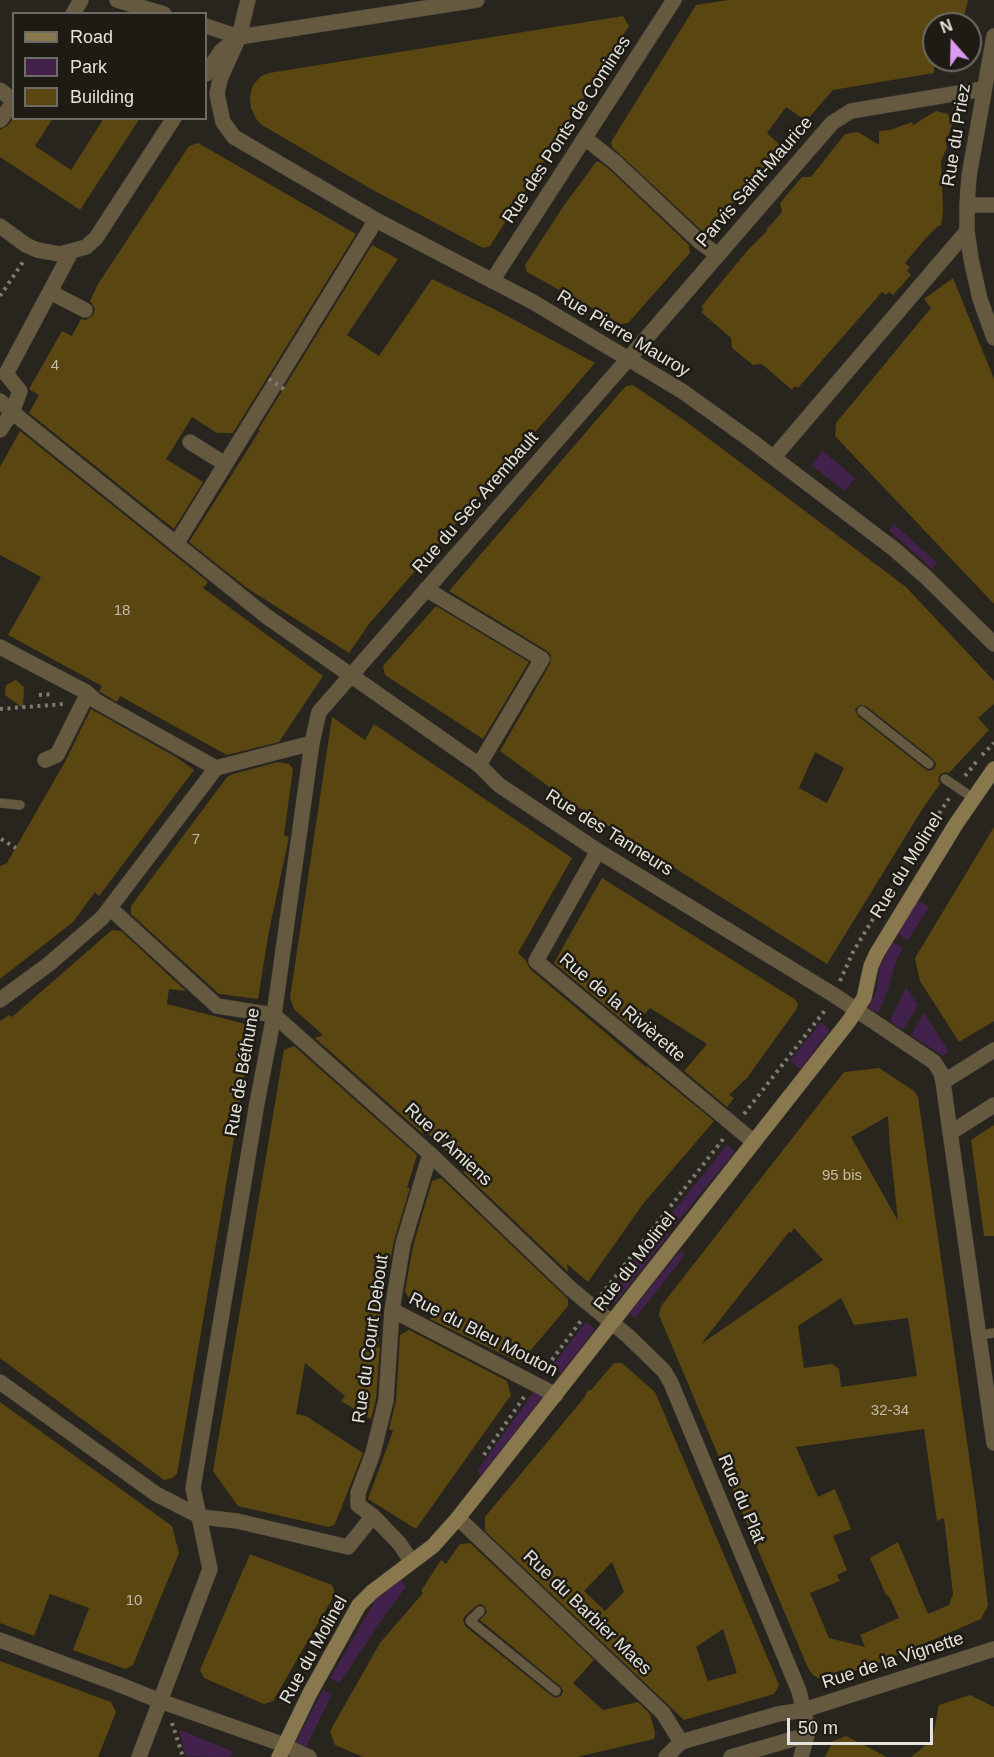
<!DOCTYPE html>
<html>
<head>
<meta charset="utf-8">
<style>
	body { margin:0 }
	#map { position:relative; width:994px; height:1757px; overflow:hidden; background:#28251e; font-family:Arial,sans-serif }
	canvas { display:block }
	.legend { position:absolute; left:12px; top:12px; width:195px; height:108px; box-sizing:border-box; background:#1e1b14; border:2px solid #6d6b64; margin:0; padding:8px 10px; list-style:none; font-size:18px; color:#e4e2dd }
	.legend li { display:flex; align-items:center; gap:12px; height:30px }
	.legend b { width:30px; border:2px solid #6d6b64 }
	.north { position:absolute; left:922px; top:12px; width:60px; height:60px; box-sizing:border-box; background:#1e1b14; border:2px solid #6d6b64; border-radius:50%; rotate:340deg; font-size:16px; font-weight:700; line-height:24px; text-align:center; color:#e4e2dd }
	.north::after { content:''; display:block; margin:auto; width:21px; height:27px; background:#dc99f4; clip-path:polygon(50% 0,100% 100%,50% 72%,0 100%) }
	.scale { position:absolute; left:787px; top:1718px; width:146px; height:27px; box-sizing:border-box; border:3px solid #e4e2dd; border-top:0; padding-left:8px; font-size:18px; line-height:21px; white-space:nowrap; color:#e4e2dd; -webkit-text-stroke:4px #1e1b14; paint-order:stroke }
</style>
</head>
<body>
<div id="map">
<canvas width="994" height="1757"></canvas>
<ul class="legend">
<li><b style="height:8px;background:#89774d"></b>Road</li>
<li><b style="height:16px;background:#42224d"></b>Park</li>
<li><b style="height:16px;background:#5a4610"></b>Building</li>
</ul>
<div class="north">N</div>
<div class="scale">50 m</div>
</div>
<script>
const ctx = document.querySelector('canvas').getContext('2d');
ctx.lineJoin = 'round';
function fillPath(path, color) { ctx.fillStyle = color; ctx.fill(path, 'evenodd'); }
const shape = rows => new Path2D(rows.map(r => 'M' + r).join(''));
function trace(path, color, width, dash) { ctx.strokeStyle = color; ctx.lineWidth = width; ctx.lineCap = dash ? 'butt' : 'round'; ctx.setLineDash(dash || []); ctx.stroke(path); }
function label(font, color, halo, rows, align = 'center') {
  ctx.font = font + ' Arial,sans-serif'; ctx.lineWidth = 5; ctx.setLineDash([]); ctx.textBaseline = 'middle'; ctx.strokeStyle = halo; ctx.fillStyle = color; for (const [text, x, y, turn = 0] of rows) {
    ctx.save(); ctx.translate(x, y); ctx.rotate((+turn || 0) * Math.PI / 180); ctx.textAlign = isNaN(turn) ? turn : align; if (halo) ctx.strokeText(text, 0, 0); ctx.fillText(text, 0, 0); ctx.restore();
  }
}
const green = shape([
	[823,451,855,478,845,491,811,465],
	[894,524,937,563,932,569,889,530],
	[918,900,929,907,908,940,898,934],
	[893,942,903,948,896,962,888,989,878,1013,869,1008,876,992,880,967],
	[906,987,918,1005,903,1030,890,1021],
	[924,1013,949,1052,943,1056,911,1035],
	[821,1022,830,1030,800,1069,790,1061],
	[727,1145,735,1151,675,1225,667,1219],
	[660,1227,669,1234,616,1302,607,1296],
	[680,1251,685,1255,635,1318,630,1313],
	[586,1322,595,1329,561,1373,552,1366],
	[536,1389,544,1395,481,1475,477,1471],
	[400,1579,406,1587,382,1619,340,1683,330,1678,375,1601,385,1590],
	[323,1690,332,1694,306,1747,296,1742],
	[181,1730,232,1751,233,1754,227,1757,186,1756,179,1731]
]);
const building = shape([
	[728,0,968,0,962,24,934,24,934,73,833,90,806,121,786,107,767,133,782,147,709,230,702,231,612,147,611,142,696,5],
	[623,16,629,26,490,246,483,248,371,189,262,125,257,120,251,108,250,96,253,85,261,76,269,73],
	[936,111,948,114,952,125,946,142,947,147,941,161,943,211,941,226,938,226,925,239,905,263,910,267,907,271,911,275,893,295,889,292,886,295,882,292,798,388,795,386,792,390,762,364,753,365,732,348,731,338,701,312,704,309,701,307,747,251,767,231,766,230,782,212,780,203,802,177,811,177,845,134,858,132,879,145,879,131,890,130,912,122,913,125],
	[14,118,53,118,35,146,71,170,104,118,140,118,80,210,0,157,0,130,7,126],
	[198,143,356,234,233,433,217,433,192,417,166,459,203,482,174,529,29,413,39,395,29,389,62,331,72,336,81,319,86,320,93,315,95,309,90,301,98,284,189,146],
	[596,162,600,162,609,169,689,245,690,253,628,323,621,324,527,272,525,265,565,204],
	[372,245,398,259,347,335,379,356,432,279,494,309,595,363,369,624,349,653,247,588,189,542,260,430,258,430],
	[953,278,994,379,994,604,835,436,836,423,931,308,924,299],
	[633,385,684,420,906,587,994,681,994,704,978,718,989,730,949,773,945,772,940,775,938,779,940,784,923,808,827,964,567,800,500,751,550,664,551,655,547,651,449,591,618,395,626,386],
	[860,705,866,706,933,759,936,764,934,769,929,771,925,769,858,716,855,709],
	[815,752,844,768,827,803,799,788],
	[20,431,208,582,203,588,323,676,279,742,227,755,120,696,117,702,99,691,102,686,8,635,41,577,0,555,0,467],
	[436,606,529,662,483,739,385,675,383,666],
	[16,680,24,687,23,708,5,695,6,685],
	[91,709,176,757,194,770,99,896,95,892,73,922,0,979,0,866,7,863,66,760],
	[332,717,365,740,374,724,572,858,518,953,526,961,530,969,646,1067,647,1066,714,1121,643,1204,588,1282,567,1264,568,1272,463,1172,467,1170,424,1130,423,1134,315,1038,323,1035,294,1009,290,998],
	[278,762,289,764,293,769,284,835,289,837,269,931,258,999,219,994,131,914,131,906,227,777,233,774],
	[994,827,994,1021,959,1042,920,981,915,958],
	[602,878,796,1000,798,1005,796,1010,747,1078,729,1095,734,1098,727,1107,684,1071,707,1044,650,1008,632,1028,554,963],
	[112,930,121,931,186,991,169,989,167,1004,253,1026,177,1474,172,1478,164,1480,0,1358,0,1021,9,1015,12,1017],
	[294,1046,417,1155,407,1188,410,1188,394,1241,390,1261,386,1253,378,1348,380,1347,376,1399,371,1419,341,1401,345,1396,305,1363,296,1414,306,1416,363,1453,335,1524,329,1527,238,1506,213,1471,284,1050],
	[879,1068,914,1091,918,1097,976,1505,988,1606,981,1619,872,1666,826,1679,820,1679,813,1675,808,1668,659,1315,661,1306,844,1072],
	[888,1116,890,1148,898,1221,851,1137],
	[794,1228,823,1260,701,1344,789,1232,791,1233],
	[841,1298,854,1325,908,1318,917,1376,841,1387,839,1369,832,1364,804,1368,798,1326],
	[924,1429,937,1521,944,1518,953,1594,949,1605,928,1614,898,1542,870,1558,886,1595,889,1596,899,1618,860,1635,865,1647,829,1638,810,1593,840,1581,837,1575,847,1570,833,1536,851,1529,835,1489,818,1497,796,1447],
	[994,1125,994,1236,984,1236,971,1140],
	[441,1178,568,1299,568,1306,520,1363,430,1319,436,1315,410,1301,405,1291,413,1246,432,1181],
	[409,1330,507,1381,511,1395,416,1529,368,1499,393,1431,389,1429,396,1401,400,1335],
	[614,1363,622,1363,655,1392,779,1685,774,1694,684,1720,485,1531,485,1517,584,1398,588,1390,591,1390],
	[612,1562,624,1592,605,1611,584,1591],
	[723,1629,737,1673,708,1681,696,1647],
	[0,1402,172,1526,179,1553,133,1665,125,1669,73,1650,89,1608,50,1594,34,1636,0,1623],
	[470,1543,594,1660,573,1683,603,1710,638,1702,650,1714,655,1733,654,1739,577,1757,363,1757,335,1745,330,1731,380,1643,423,1593,421,1591,441,1560,446,1564,460,1544],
	[481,1604,485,1607,487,1612,480,1620,560,1686,563,1691,561,1696,556,1698,552,1696,465,1626,463,1620,465,1616,476,1606],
	[250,1554,332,1585,335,1594,273,1701,264,1704,204,1678,200,1670],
	[0,1661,111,1702,116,1712,98,1757,0,1757],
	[970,1695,994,1707,994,1757,911,1757,932,1740,939,1705],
	[846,1736,887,1757,825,1757,833,1741]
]);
const path = shape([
	[0,296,23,262],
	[39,695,52,694],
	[0,709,64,704],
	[982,755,994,743],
	[965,776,977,761],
	[1,839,16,848],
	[840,981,853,952,917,846,950,797],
	[744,1114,826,1009],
	[601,1295,724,1138],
	[543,1372,583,1318],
	[484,1455,524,1397],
	[172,1723,183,1757]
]);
const lane = shape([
	[862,711,929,764],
	[945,779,973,798],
	[0,803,20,805],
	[979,1335,994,1333],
	[480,1611,470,1621,556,1691]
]);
const street = shape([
	[117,0,164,14],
	[248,0,239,37,220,79,217,94,223,122,234,137,376,220,533,302,682,391,749,439,894,549,926,577,994,644],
	[73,14,81,0],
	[206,26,239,37],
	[994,36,969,176,967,205,967,231,971,259,980,299,994,338],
	[206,74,221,51,239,37,477,0],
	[0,90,14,101],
	[0,120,14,102],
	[585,138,615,162,700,242,718,255],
	[967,205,994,205],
	[0,226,26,245,37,250,60,254,86,247,96,238,174,118],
	[492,281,674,0],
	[50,292,85,310],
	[0,401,12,412,20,391,6,374,71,252],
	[0,430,12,412,266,616,479,765,499,785,598,851,834,995,934,1062,941,1073,943,1082,994,1443],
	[190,442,225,464],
	[774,457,967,231],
	[176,544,376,220],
	[426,589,542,659,479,765],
	[0,647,86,692,96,701,216,768,312,743],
	[45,760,57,755,87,695],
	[598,851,536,961,754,1142],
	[110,908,217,1006,274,1015,430,1154,571,1289,628,1336,664,1371,671,1383,799,1691,807,1725,807,1735,801,1757],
	[0,1000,49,964,102,918,216,768],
	[943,1082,994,1050],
	[950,1133,994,1105],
	[392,1310,556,1395],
	[0,1382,156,1494,201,1517,237,1521,348,1547,373,1516],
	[458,1518,663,1713,681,1742],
	[412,1562,399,1543,373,1516,358,1505,358,1493,373,1453,386,1400,392,1310,403,1244,430,1154],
	[0,1640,118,1684,160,1701,276,1742,309,1757],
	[139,1757,210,1569,193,1488,257,1103,274,1015,312,743,319,712,629,358,832,123,851,111,983,89],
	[666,1757,681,1742,778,1714,804,1710,994,1649],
	[731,1757,807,1735]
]);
const secondary = shape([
	[279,1757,310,1693,359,1605,372,1592,433,1546,458,1518,849,1021,864,998,871,966,877,953,956,824,994,769]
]);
const pathBridge = shape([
	[269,379,285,390]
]);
const numberNames = [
	["4",55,366],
	["18",122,611],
	["7",196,840],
	["95 bis",842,1176],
	["32-34",890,1411],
	["10",134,1601]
];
const streetNames = [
	["Rue des Ponts de Comines",567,130,-57],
	["Rue du Priez",957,135,-81],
	["Parvis Saint-Maurice",755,182,-49],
	["Rue Pierre Mauroy",623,334,31],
	["Rue du Sec Arembault",476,503,-49],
	["Rue des Tanneurs",609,833,32],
	["Rue du Molinel",907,866,-58],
	["Rue de la Rivièrette",622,1008,40],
	["Rue de Béthune",243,1072,-80],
	["Rue d'Amiens",448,1145,43],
	["Rue du Molinel",635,1262,-52],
	["Rue du Bleu Mouton",483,1335,27],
	["Rue du Court Debout",371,1339,-82],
	["Rue du Plat",741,1499,67],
	["Rue du Barbier Maes",587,1613,44],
	["Rue du Molinel",314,1650,-61],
	["Rue de la Vignette",893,1661,-18]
];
fillPath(green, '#42224d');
fillPath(building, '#5a4610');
trace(lane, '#423f39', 10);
trace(street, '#423f39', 16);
trace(secondary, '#423f39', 16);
trace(path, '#7d7a74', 4, [3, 4.5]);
trace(lane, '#655a40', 9);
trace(street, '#655a40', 15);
trace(secondary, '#89774d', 15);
trace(pathBridge, '#7d7a74', 4, [3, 4.5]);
label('15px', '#c2bbaa', null, numberNames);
label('18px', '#e4e2dd', '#1e1b14', streetNames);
</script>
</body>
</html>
